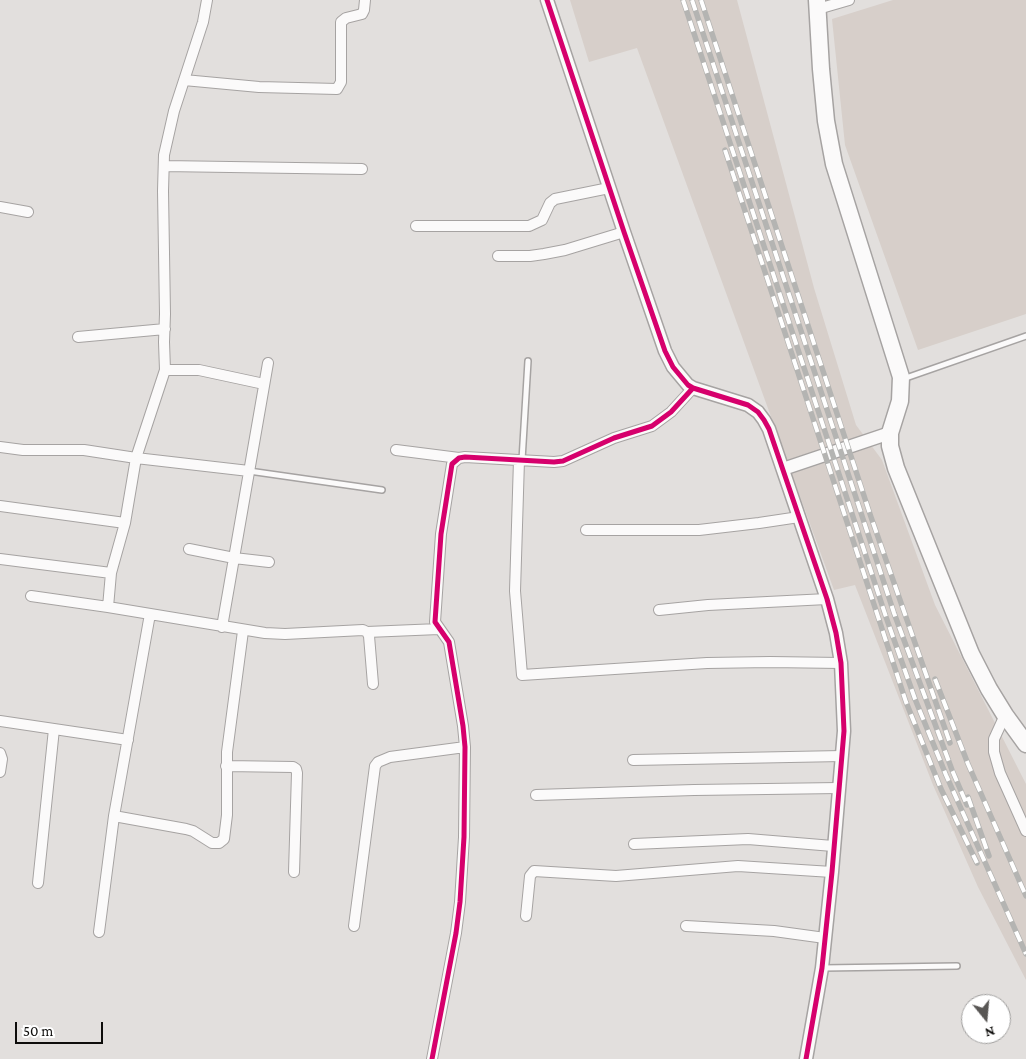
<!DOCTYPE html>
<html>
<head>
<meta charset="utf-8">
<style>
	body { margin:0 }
	#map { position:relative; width:1026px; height:1059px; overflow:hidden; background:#e2dfdd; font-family:"Crimson Pro",serif }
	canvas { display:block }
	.north { position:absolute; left:961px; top:994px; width:50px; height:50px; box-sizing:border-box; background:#fff; border:1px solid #9f9e9d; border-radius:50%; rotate:163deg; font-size:14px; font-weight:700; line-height:20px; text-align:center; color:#0e0d0b }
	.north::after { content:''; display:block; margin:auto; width:18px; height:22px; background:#585654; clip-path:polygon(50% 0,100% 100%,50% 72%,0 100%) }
	.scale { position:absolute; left:15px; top:1022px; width:88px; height:22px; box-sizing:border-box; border:2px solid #0e0d0b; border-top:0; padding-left:6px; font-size:15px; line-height:18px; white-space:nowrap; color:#0e0d0b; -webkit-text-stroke:4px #fff; paint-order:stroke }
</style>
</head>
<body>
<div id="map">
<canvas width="1026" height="1059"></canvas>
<div class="north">N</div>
<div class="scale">50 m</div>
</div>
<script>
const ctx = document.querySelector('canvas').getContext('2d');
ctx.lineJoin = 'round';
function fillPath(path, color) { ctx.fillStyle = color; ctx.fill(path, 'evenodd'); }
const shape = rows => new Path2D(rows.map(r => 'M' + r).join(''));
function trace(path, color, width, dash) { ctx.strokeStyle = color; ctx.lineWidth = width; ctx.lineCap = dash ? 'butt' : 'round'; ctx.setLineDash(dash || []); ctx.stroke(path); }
const built = shape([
	[570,0,737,0,814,288,856,425,882,460,935,605,1026,784,1026,980,978,887,933,785,855,585,834,590,637,48,589,62],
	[893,0,1026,0,1026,314,918,350,845,145,832,19]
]);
const service = shape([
	[903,379,1026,336],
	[522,460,528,361],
	[249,471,382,490],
	[823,968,957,966]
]);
const minor = shape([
	[818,9,849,0],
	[184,80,259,87,337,89,341,82,341,22,346,18,362,14,364,10,365,0],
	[164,166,362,169],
	[0,207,28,212],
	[416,226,529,226,542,220,550,203,555,199,609,188],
	[498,256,530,256,544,254,565,250,624,232],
	[78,337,165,329],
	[165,370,199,370,264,384],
	[0,447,23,450,84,450,136,458,249,471],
	[396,450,459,458],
	[519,460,515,591,522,675,707,663,770,662,841,663],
	[0,506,125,523],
	[586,530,699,530,759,523,799,517],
	[189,549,234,558,269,562],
	[0,559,111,573],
	[31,596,108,607,265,633,285,634,363,630,367,632,369,636,373,684],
	[108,607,111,573,125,523,136,458,165,370,164,342,165,314,163,191,164,155,174,111,203,22,207,0],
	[659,610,708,605,827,599],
	[222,627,268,363],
	[367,632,439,629],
	[1005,715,994,739,994,752,1000,773,1026,831],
	[0,721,128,740],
	[0,753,2,759,0,772],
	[633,760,842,756],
	[226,766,293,767,296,769,297,773,294,872],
	[536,795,694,790,839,788],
	[114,816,186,829,193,831,212,843,219,843,224,839,227,815,227,752,243,631],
	[634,844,748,839,833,846],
	[38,883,54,729],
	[526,916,530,876,534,871,616,876,738,866,832,872],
	[354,926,375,766,378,762,390,757,465,747],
	[686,926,774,931,825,938],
	[99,932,114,816,150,614],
	[432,1059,456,933,460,902,464,837,465,747,463,726,449,642,435,622,441,534,452,464,459,458,465,457,554,462,563,461,614,438,652,426,671,412,693,388]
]);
const tertiary = shape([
	[547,0,624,232,665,351,673,367,688,385,693,388,748,405,758,412,764,420,769,429,799,517,827,599,836,633,841,663,844,731,832,872,822,968,806,1059],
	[783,469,890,433]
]);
const primary = shape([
	[817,0,821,69,826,121,834,164,901,377,900,401,890,433,890,446,896,468,971,654,989,689,1005,715,1026,744]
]);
const rail = shape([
	[683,0,886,617,915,699,946,775,1026,954],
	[692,0,894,613,952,770,967,805],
	[701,0,871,517,950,743],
	[725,150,906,702,941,789,977,863],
	[935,679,968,764,1026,896],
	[968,797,989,856]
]);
const cycleway = shape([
	[547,0,624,232,665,351,673,367,688,385,693,388,748,405,758,412,764,420,769,429,799,517,827,599,836,633,841,663,844,731,832,872,822,968,806,1059],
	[432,1059,456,933,460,902,464,837,465,747,463,726,449,642,435,622,441,534,452,464,459,458,465,457,554,462,563,461,614,438,652,426,671,412,693,388]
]);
fillPath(built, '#d7cfca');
trace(service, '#a6a3a2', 8);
trace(minor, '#a6a3a2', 12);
trace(tertiary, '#a6a3a2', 15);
trace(primary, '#a6a3a2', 19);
trace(service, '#fbfafa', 5);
trace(minor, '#fbfafa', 10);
trace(tertiary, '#fbfafa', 12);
trace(primary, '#fbfafa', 16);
trace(rail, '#b4b4b2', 5.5);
trace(rail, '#fff', 4, [11]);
trace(cycleway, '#d6006c', 5);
</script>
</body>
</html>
